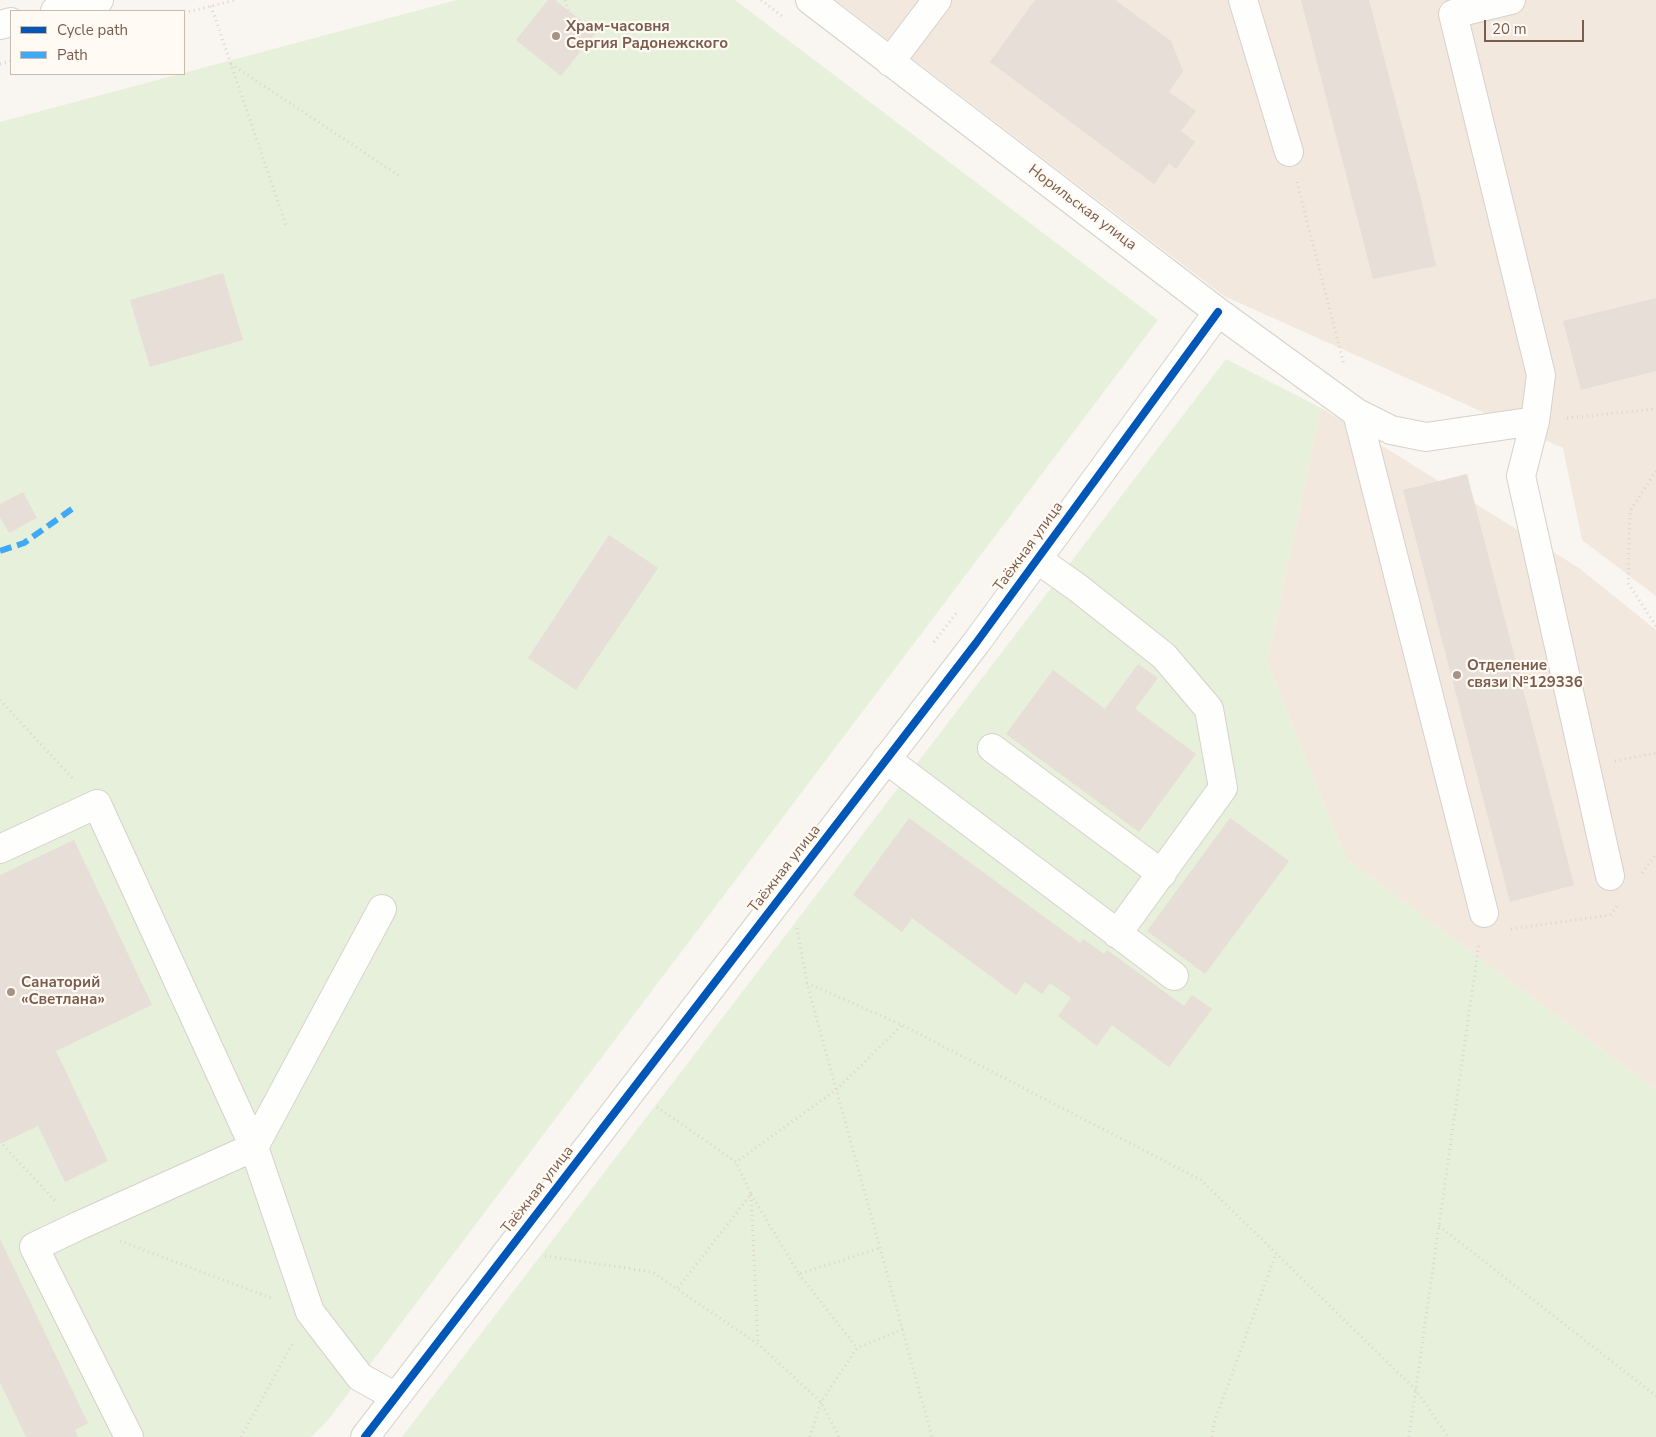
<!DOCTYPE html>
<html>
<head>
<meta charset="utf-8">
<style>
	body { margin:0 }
	#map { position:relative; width:1656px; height:1437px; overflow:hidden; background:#f9f5f0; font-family:"Nunito Sans",sans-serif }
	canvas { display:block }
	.legend { position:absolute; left:10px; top:10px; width:175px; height:65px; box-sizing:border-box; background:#fffaf3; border:1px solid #cabbb1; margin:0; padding:6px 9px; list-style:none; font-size:15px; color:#7a5c4d }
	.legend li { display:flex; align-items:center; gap:10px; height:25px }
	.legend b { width:25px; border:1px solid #cabbb1 }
	.scale { position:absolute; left:1484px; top:20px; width:100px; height:22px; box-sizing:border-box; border:2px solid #7a5c4d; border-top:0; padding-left:6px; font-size:15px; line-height:18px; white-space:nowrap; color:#7a5c4d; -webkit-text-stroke:4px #fffaf3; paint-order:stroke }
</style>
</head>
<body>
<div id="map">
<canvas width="1656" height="1437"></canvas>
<ul class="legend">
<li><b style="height:6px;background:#0057b8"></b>Cycle path</li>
<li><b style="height:6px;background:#3fa9f5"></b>Path</li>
</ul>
<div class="scale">20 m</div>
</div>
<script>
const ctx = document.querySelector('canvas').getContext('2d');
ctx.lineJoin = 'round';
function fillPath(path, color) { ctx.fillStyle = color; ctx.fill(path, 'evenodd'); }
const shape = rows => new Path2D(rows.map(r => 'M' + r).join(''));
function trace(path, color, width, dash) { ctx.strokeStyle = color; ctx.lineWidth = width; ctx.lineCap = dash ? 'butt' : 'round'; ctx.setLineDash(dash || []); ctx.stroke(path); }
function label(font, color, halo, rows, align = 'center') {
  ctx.font = font + ' "Nunito Sans",sans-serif'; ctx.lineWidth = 4.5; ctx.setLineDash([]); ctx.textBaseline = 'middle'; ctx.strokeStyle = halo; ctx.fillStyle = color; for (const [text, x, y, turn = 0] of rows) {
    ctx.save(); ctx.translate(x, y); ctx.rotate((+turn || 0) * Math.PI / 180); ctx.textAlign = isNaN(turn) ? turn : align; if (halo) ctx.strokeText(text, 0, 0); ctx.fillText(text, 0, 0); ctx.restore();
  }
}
const residential = shape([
	[835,0,1656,0,1656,596,1582,540,1563,448,1224,296],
	[1321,408,1579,568,1656,630,1656,1090,1346,859,1267,662]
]);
const green = shape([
	[457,0,735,0,1158,320,328,1420,311,1437,0,1437,0,122],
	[1226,359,1321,408,1267,662,1346,859,1656,1090,1656,1437,402,1437]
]);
const building = shape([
	[548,0,555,0,596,32,561,76,516,40],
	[1035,0,1115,0,1171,41,1183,71,1169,92,1196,111,1181,131,1195,142,1176,169,1169,163,1154,184,990,62],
	[1301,0,1369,0,1421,199,1436,266,1373,279],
	[223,273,243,340,150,367,130,300],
	[1656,298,1656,371,1581,390,1563,321],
	[1467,474,1574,885,1510,902,1403,490],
	[23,492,37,518,9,533,0,517,0,504],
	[609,535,658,568,576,690,528,658],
	[1138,664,1158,678,1135,709,1196,754,1139,832,1006,734,1053,670,1105,709],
	[909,818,1080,943,1083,939,1104,954,1107,950,1184,1006,1192,995,1212,1009,1169,1067,1112,1025,1097,1046,1058,1016,1071,998,1050,983,1042,994,1025,982,1016,995,912,918,902,932,853,895],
	[1230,818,1289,861,1205,974,1147,931],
	[74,840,152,1005,56,1051,108,1161,65,1182,38,1126,0,1144,0,875],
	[0,1239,88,1423,75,1430,78,1437,26,1437,0,1382]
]);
const path = shape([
	[565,0,569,11],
	[761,0,782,16],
	[211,6,287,228],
	[184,13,235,0],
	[0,64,11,61],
	[231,64,401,177],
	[1297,182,1344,365],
	[1567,418,1656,409],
	[1656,471,1630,511,1628,583,1656,626],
	[934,642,958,611],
	[0,700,74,780],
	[1615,761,1656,753],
	[1642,873,1656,854],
	[797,928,807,983,932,1437],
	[1511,929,1610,915,1617,906],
	[807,983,902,1025,1201,1180,1416,1390,1448,1437],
	[657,1107,736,1162,836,1090,902,1025],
	[3,1145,57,1203],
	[751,1194,799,1274,880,1248],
	[751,1195,758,1343],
	[1439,1226,1656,1396],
	[120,1241,271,1298],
	[545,1256,652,1272,758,1344,821,1402,839,1437],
	[799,1274,857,1348],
	[678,1288,751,1194,736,1162],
	[241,1437,294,1341],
	[810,1437,821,1402,857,1348,903,1329],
	[1212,1437,1214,1423,1276,1254],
	[1409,1437,1479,943]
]);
const minor = shape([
	[810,0,1218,312,1357,413,1391,430,1426,437,1535,421],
	[1243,0,1289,152],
	[1511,0,1453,14,1541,375,1535,421,1521,476,1610,876],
	[55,11,99,0],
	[0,25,11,22],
	[890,62,937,0],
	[1357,413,1484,913],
	[1037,559,1078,588,1164,656,1209,709,1223,788,1117,934],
	[992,748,1162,874],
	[886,759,1174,976],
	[0,849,97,804,254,1147,310,1312,360,1377,396,1397],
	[129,1437,34,1247,78,1226,254,1147,382,909],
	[365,1437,976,643,1218,312]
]);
const quiet = shape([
	[0,551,24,543,72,509]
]);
const cycleway = shape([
	[365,1437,976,643,1218,312]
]);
const markers = [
	[556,36,5,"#a69286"],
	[1457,675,5,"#a69286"],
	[11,992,5,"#a69286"]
];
const poiNames = [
	["Храм-часовня",566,27],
	["Сергия Радонежского",566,44],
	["Отделение",1467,666],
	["связи №129336",1467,683],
	["Санаторий",21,983],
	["«Светлана»",21,1000]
];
const streetNames = [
	["Норильская улица",1082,208,37],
	["Таёжная улица",1029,547,-54],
	["Таёжная улица",785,869,-52],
	["Таёжная улица",538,1190,-52]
];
fillPath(residential, '#f2e8de');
fillPath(green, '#e7f0db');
fillPath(building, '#e6ded7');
trace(minor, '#d7d1cb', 30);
trace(path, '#dcd5d0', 3, [1, 4]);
trace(minor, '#fefefd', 28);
trace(quiet, '#3fa9f5', 6, [12, 6]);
trace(cycleway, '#0057b8', 8);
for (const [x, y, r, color] of markers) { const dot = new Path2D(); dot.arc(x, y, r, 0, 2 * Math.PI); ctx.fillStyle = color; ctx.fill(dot); trace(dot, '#fffaf3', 2); }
label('bold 15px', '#7a5c4d', '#fffaf3', poiNames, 'left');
label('15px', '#7a5c4d', '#fffaf3', streetNames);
</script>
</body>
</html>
